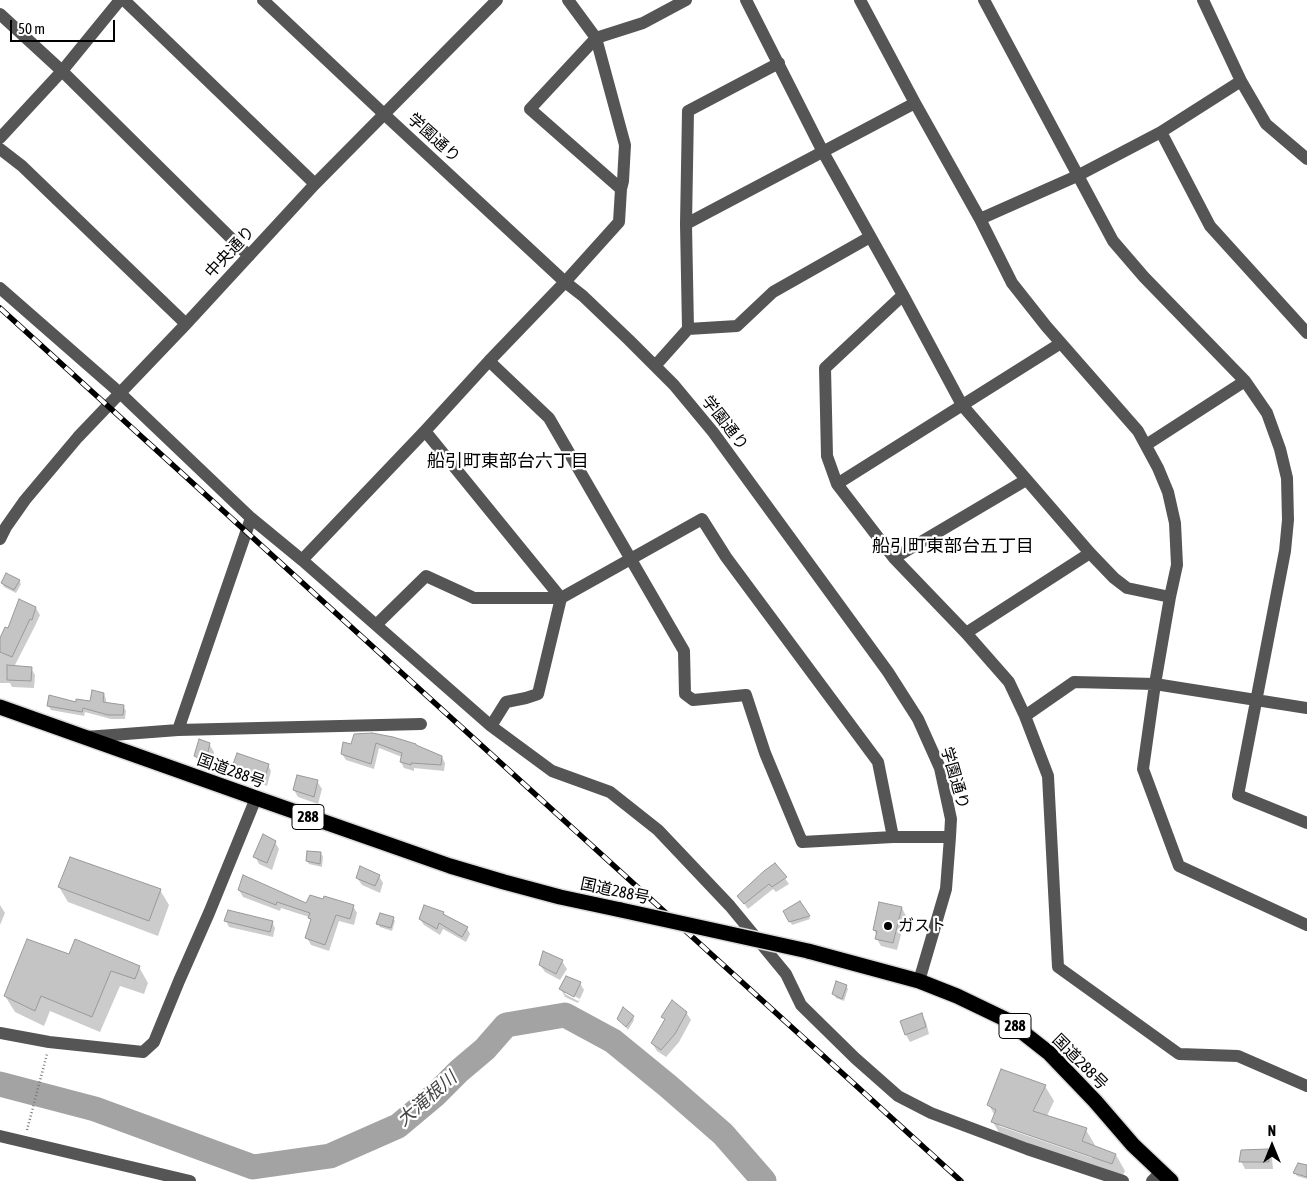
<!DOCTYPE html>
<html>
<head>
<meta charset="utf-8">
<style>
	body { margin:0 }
	#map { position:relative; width:1307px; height:1181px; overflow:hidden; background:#fff; font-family:"Asap Condensed",sans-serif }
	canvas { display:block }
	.north { position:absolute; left:1247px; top:1121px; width:50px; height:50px; -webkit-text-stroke:4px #fff; paint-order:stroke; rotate:0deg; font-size:14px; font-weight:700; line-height:20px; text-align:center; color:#000 }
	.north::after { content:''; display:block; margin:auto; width:18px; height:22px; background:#000; clip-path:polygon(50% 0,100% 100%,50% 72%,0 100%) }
	.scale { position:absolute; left:10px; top:20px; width:105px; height:22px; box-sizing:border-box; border:2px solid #000; border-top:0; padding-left:6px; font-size:15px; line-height:18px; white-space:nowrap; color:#000; -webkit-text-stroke:4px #fff; paint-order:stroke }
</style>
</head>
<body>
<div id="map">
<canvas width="1307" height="1181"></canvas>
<div class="north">N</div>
<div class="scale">50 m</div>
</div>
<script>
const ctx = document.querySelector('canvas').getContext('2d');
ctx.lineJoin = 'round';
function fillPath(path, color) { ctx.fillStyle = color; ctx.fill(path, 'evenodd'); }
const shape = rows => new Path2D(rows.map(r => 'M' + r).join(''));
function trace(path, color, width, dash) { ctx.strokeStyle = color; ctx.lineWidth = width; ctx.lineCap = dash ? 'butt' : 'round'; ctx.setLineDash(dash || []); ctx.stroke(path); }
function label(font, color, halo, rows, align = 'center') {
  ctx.font = font + ' "Asap Condensed","Noto Sans JP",sans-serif'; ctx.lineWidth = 4.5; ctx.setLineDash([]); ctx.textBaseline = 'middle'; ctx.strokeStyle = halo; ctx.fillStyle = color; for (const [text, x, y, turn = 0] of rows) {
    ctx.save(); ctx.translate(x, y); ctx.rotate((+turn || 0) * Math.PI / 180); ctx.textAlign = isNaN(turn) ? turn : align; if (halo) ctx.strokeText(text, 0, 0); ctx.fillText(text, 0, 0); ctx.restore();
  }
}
const shadow = shape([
	[19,581,21,584,16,593,4,587,2,583],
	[36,608,40,615,35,626,14,667,31,668,35,675,34,688,12,687,10,683,0,683,0,641,9,630],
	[104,694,106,699,106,704,123,706,126,711,125,719,111,719,85,712,84,716,51,710,48,705,91,702],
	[355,735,442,757,445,763,444,771,414,768,414,771,404,768,401,762,402,757,379,748,374,769,346,760,342,754,352,746],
	[209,744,214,752,210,768,200,764,195,756],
	[268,765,271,771,267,786,237,772,234,766],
	[317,781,322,789,318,804,298,797,294,790],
	[275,842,279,849,272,870,259,864,255,856],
	[321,853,323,857,322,867,309,864,307,861],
	[775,864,789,884,776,892,773,889,748,909,739,896],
	[379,876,383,883,380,893,362,885,357,878],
	[59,887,160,890,169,905,158,936,68,902],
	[239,890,307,904,353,906,357,913,354,925,339,921,329,951,311,945,307,938,312,922,309,917,281,908,280,911,243,897],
	[0,905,5,913,0,925],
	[902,908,906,916,897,950,881,946,877,939,877,936,874,930],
	[785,911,809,916,810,919,792,925],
	[443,913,445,916,467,928,470,934,466,942,443,929,440,935,424,925,420,919],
	[393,918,395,921,392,931,380,927,378,924],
	[226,921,272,922,275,928,273,937,229,927],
	[70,956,139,967,148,983,144,994,120,986,100,1032,50,1011,44,1026,15,1012,5,996],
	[562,961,567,969,560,980,545,972,540,965],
	[580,983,584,990,578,1003,565,997,561,989],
	[565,991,580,999,578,1001,565,994],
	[846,986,848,989,844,1001,836,998,834,994],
	[686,1012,691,1020,679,1042,666,1057,657,1051,652,1043,666,1021,663,1017],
	[921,1015,926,1022,929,1034,910,1042,906,1035],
	[633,1017,634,1020,628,1030,619,1019],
	[1045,1086,1054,1101,1047,1116,1086,1130,1095,1145,1094,1147,1116,1155,1125,1171,1121,1179,1002,1138,993,1122,995,1116,989,1105],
	[1000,1124,1092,1156,1092,1158,999,1126],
	[1267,1150,1272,1158,1273,1169,1245,1169,1241,1161],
	[1307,1167,1307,1179,1297,1176,1295,1173]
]);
const river = shape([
	[0,1084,95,1109,253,1167,330,1156,398,1126,435,1095,459,1071,485,1049,506,1025,565,1015,613,1041,668,1086,723,1134,764,1181]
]);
const building = shape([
	[6,573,20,580,14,590,1,583,6,573],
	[19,599,36,607,32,620,30,619,12,657,0,652,0,638,5,627,8,628,19,599],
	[7,665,32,667,31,681,7,680,7,665],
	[92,690,104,693,103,702,124,705,123,715,108,715,83,708,82,712,47,706,49,695,76,702,76,699,90,701,92,690],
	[372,733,393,737,416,744,416,745,442,756,441,765,411,763,411,765,400,762,402,753,376,743,371,764,341,754,343,742,351,744,354,734,372,733],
	[199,739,210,743,206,761,194,756,199,739],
	[237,753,269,764,264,781,232,767,237,753],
	[297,775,318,780,314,797,293,790,297,775],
	[263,834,276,841,267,863,253,857,263,834],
	[307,851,321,852,320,864,306,861,307,851],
	[70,857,161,889,149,921,58,887,70,857],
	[775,863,787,877,772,887,769,884,744,904,737,896,764,871,775,863],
	[360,866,380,875,375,886,356,878,360,866],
	[243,875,306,903,310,895,323,899,324,896,354,905,350,919,336,915,325,945,305,938,311,919,308,918,310,913,277,902,276,905,238,890,243,875],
	[800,901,810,916,789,922,783,911,800,901],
	[879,902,902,907,893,943,875,939,877,931,873,930,879,902],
	[424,905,444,912,443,914,468,927,462,937,439,923,437,929,419,919,424,905],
	[228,910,273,921,270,932,224,921,228,910],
	[380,913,394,917,391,928,376,924,380,913],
	[27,939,69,954,75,939,140,966,135,979,111,971,92,1017,41,996,35,1011,4,996,27,939],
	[543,951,563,960,556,974,539,965,543,951],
	[566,976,581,982,574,997,559,989,566,976],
	[836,981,847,985,842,999,832,994,836,981],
	[672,1000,687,1012,675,1034,661,1050,651,1043,665,1019,661,1017,672,1000],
	[623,1007,634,1016,626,1027,617,1019,623,1007],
	[922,1013,926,1027,905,1035,900,1021,922,1013],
	[1001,1069,1046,1085,1033,1111,1087,1128,1082,1141,1116,1154,1112,1164,991,1122,996,1110,987,1105,1001,1069],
	[1268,1149,1269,1162,1239,1162,1241,1150,1268,1149],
	[1298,1163,1307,1165,1307,1177,1293,1173,1298,1163]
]);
const path = shape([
	[27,1130,47,1054]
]);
const minor = shape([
	[124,0,315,184],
	[263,0,385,115,565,282,583,296,629,340,674,385,713,432,888,672,918,719,940,768,951,819,950,837,946,889,919,981],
	[746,0,823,152,903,295,962,405,1090,553,1114,578,1127,588,1170,597],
	[860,0,915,103,980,219,1012,283,1046,326,1138,431,1158,468,1168,492,1175,523,1177,565,1170,597,1155,684,1307,708],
	[984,0,1113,241,1144,277,1245,381,1267,413,1280,449,1287,478,1288,520,1285,551,1238,795,1307,823],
	[1203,0,1241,81,1266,124,1307,159],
	[0,14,62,71,249,256],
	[779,63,688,111,686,224,688,329,737,326,773,292,870,237],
	[1161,132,1210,226,1307,333],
	[0,138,62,71,120,0],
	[0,149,22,166,186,324],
	[621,189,530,109,596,38,643,23,686,0],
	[980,219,1077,176,1161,132,1241,81],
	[686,224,915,103],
	[0,288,120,393,251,518,302,560,491,726,552,771,610,792,658,830,730,906,786,974,801,1005,855,1058,898,1096,931,1113,1027,1149,1123,1181],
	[903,295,825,368,827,456,837,484,894,558,966,633,1009,682,1025,716,1048,776,1058,967,1179,1054,1238,1056,1307,1086],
	[489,361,549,418,684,651,685,694,693,700,746,695,765,753,802,842,893,837,950,837],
	[655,366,688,329],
	[425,431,561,598],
	[1146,445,1245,381],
	[837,484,1061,343],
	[0,539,6,527,25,500,78,437,186,324,315,184,497,0],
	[894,558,1026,480],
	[302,560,425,431,489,361,565,282,619,222,621,189,623,181,625,145,596,38,568,0],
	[376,625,426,576,474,598,561,598,702,519,726,557,878,762,893,837],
	[966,633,1090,553],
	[1025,716,1074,682,1155,684,1143,769,1179,866,1307,925],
	[491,726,506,702,526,698,538,694,561,598],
	[178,730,251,518],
	[86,737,178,730,421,724],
	[0,1033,49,1042,143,1052,154,1042,179,981,209,913,256,798],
	[0,1136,190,1181],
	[1152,1181,1161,1172]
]);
const highway = shape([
	[0,707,256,798,450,866,504,882,560,897,621,910],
	[808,951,919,981,957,996,1007,1020,1049,1053,1095,1101,1133,1145,1171,1181]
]);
const rail = shape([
	[0,308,961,1181]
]);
const highwayBridge = shape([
	[621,910,808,951]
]);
const markers = [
	[888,926,5,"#000"]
];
const shields = [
	[308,817,32],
	[1015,1026,32]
];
const shieldNames = [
	["288",308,817],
	["288",1015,1026]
];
const streetNames = [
	["学園通り",434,138,42],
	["中央通り",230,252,-47],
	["学園通り",725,423,52],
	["国道288号",231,771,20],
	["学園通り",955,778,74],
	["国道288号",615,891,12],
	["国道288号",1080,1062,45]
];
const poiNames = [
	["ガスト",898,926]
];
const neighbourhoodNames = [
	["船引町東部台六丁目",508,461],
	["船引町東部台五丁目",953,546]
];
const waterNames = [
	["大滝根川",427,1099,-41]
];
fillPath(shadow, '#0003');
trace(river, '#a3a3a3', 25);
fillPath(building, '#c4c4c4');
trace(building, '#999', 1);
trace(highway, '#dbdbdb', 18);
trace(path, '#777', 2.5, [1, 2.5]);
trace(minor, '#555', 12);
trace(highway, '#000', 15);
trace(rail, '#000', 5.5);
trace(rail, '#fff', 4, [11]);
trace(highwayBridge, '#dbdbdb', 18, []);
trace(highwayBridge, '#000', 15);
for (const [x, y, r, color] of markers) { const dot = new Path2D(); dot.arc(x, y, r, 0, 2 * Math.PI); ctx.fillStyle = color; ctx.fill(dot); trace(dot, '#fff', 2); }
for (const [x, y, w] of shields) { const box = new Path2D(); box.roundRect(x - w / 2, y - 12.5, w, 25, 4); ctx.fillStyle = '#fff'; ctx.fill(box); trace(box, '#000', 1); }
label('bold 15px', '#000', null, shieldNames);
label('16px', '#000', '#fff', streetNames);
label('16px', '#000', '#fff', poiNames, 'left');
label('18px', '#000', '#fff', neighbourhoodNames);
label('italic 18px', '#444', '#fff', waterNames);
</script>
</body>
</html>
